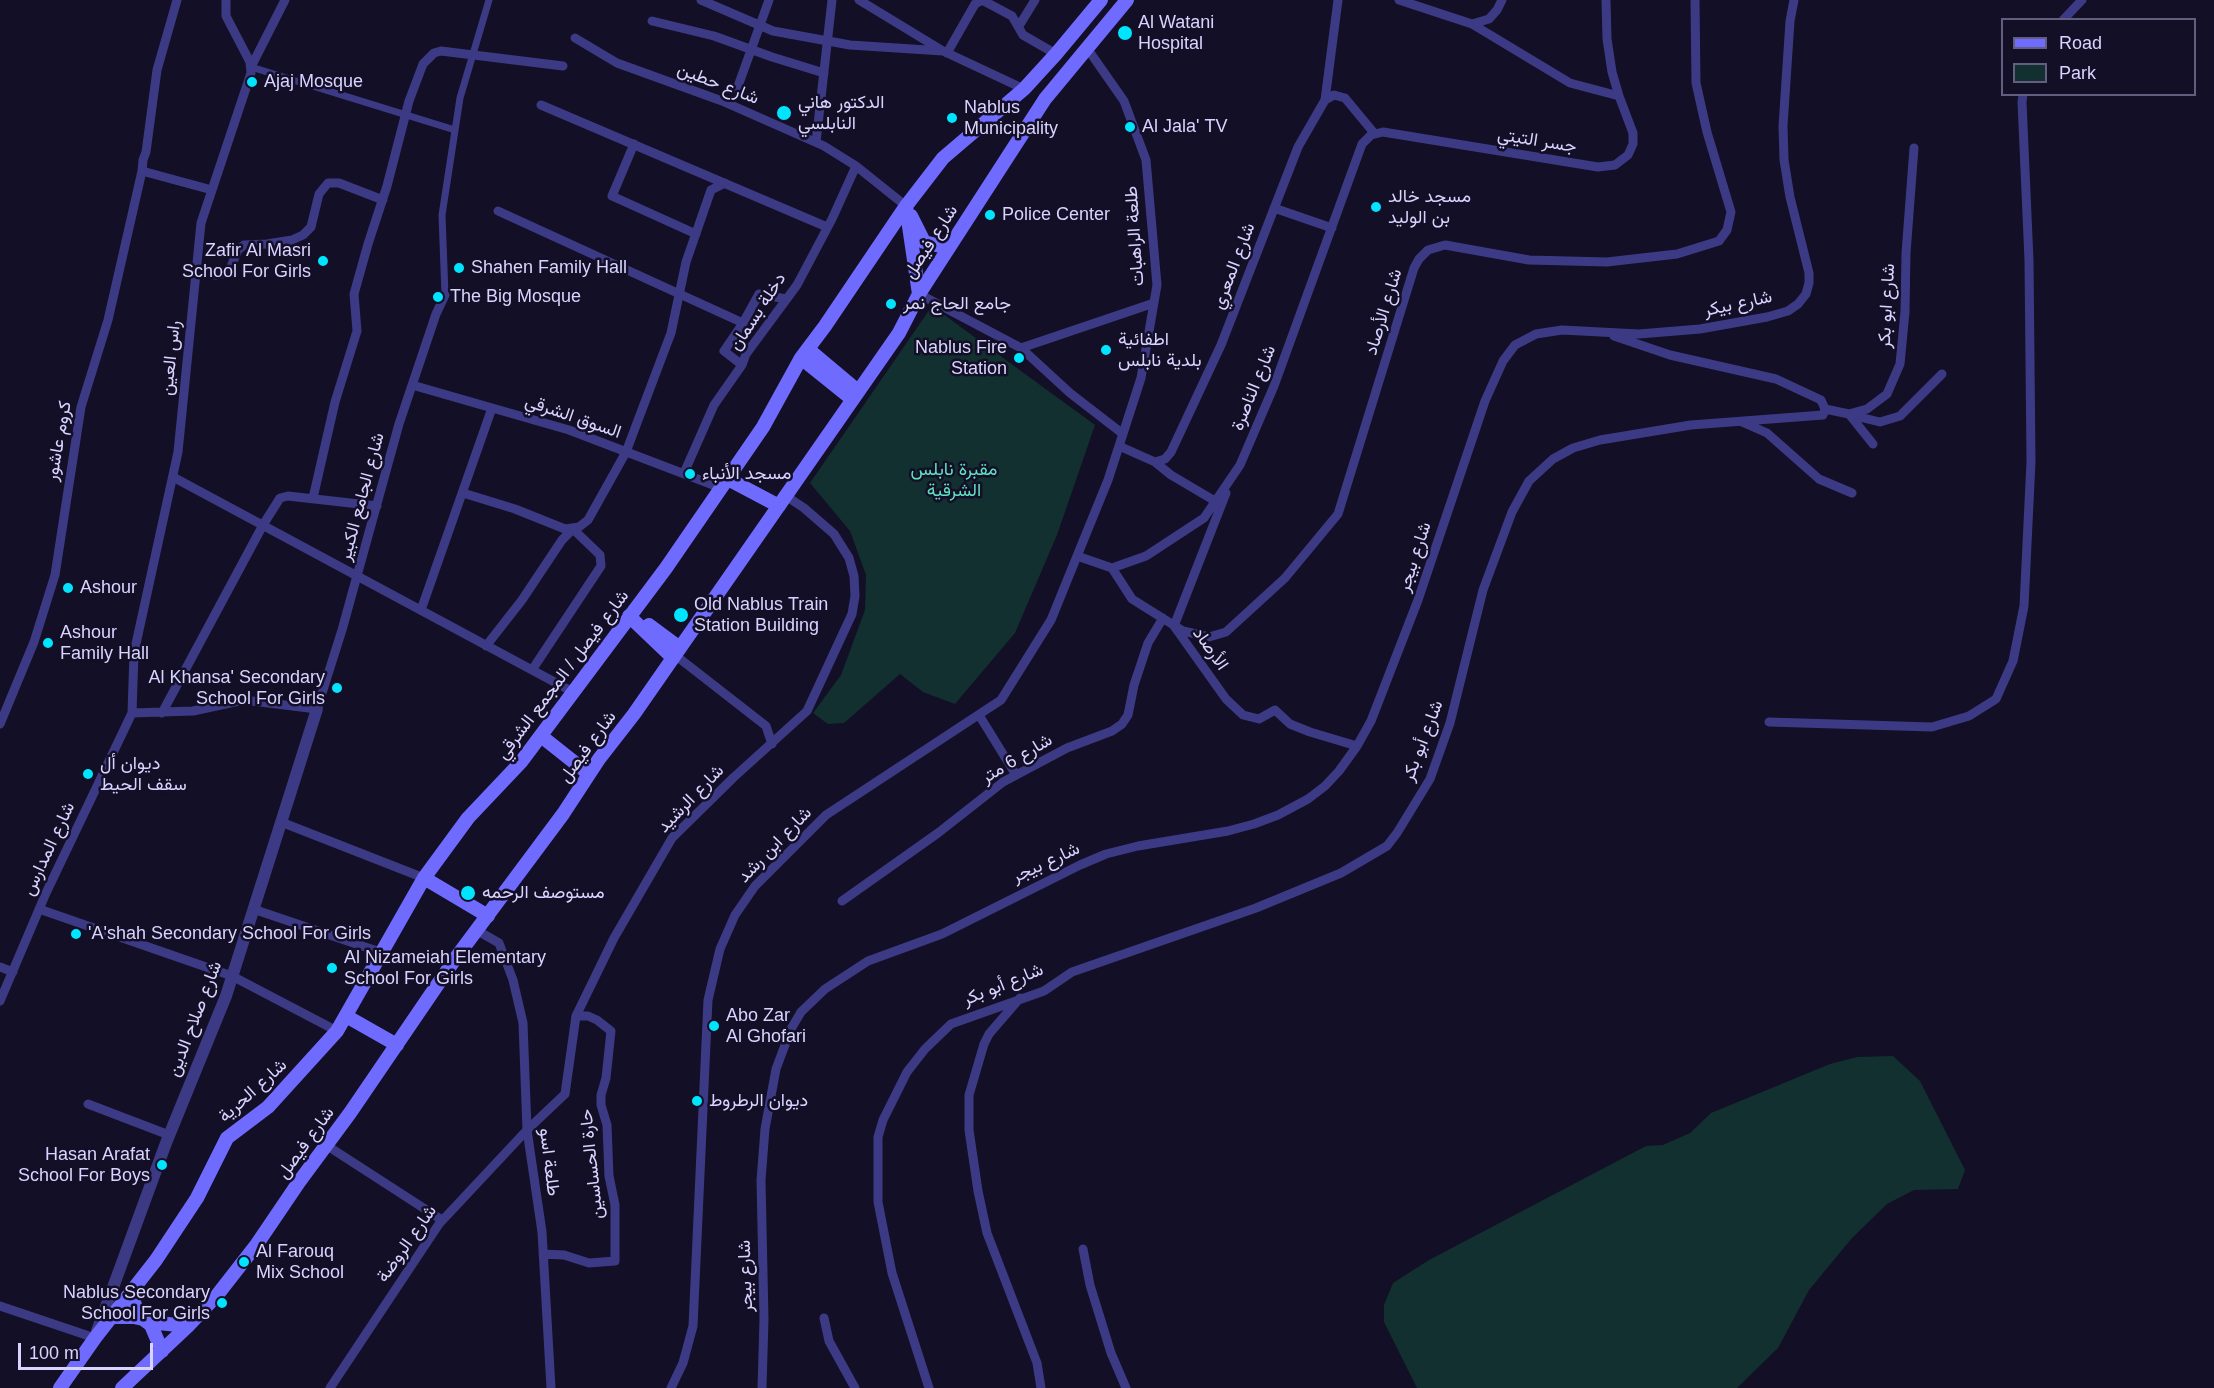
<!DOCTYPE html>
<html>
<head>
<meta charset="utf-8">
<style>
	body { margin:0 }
	#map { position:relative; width:2214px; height:1388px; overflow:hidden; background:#130f26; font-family:Helvetica,sans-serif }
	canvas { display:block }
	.legend { position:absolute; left:2001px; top:18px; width:195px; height:78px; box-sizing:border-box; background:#130f26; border:2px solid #625e7d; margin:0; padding:8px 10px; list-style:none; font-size:18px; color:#d9d4ff }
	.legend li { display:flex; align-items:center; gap:12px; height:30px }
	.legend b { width:30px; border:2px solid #625e7d }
	.scale { position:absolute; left:18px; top:1343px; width:135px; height:27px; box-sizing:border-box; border:3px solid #d9d4ff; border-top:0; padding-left:8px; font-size:18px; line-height:21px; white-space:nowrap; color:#d9d4ff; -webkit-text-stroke:4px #130f26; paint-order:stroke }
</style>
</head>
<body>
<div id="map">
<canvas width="2214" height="1388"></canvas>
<ul class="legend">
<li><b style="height:8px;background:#6f6bff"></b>Road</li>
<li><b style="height:16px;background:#12302f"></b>Park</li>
</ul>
<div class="scale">100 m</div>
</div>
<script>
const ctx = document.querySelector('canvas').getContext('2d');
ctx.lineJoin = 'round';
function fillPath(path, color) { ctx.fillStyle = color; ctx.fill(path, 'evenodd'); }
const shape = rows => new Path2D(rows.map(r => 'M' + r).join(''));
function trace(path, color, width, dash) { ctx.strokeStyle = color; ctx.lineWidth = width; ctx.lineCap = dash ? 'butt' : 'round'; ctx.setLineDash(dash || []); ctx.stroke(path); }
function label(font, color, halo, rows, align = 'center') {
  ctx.font = font + ' Helvetica,Vazirmatn,sans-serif'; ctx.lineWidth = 5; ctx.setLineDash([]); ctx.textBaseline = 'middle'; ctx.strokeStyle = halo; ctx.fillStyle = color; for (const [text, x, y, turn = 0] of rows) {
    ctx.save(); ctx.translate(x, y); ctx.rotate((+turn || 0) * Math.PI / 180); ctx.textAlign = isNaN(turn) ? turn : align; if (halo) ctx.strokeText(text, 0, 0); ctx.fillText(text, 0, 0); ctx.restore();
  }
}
const green = shape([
	[932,306,1095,425,1057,535,1015,633,955,704,923,692,900,674,844,723,828,724,813,713,841,675,865,610,866,575,850,531,810,483],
	[1893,1056,1920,1081,1965,1170,1958,1189,1914,1190,1887,1204,1852,1238,1809,1290,1778,1348,1737,1388,1417,1388,1384,1322,1384,1305,1393,1283,1429,1260,1646,1146,1663,1145,1690,1133,1711,1113,1830,1064,1857,1057]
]);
const pedestrian = shape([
	[250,64,251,67,455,130],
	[445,295,442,215,460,98,489,0]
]);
const minor = shape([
	[701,0,773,31,850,45,943,51],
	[859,0,943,51,1024,89],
	[1399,0,1472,24,1489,19,1497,10,1502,0],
	[1606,0,1607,39,1612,72,1619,96],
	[2063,20,2082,0],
	[652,21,714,36,772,57,824,73],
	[1019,26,1035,0],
	[575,38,617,63,722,101,824,146,856,166,906,206],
	[947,53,975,4,982,0,1012,16,1023,35,1056,54],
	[251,67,285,0],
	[737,89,769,0],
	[1325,100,1338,0],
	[541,105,827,227],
	[816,142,832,0],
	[634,144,612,196,696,234],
	[142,171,212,190],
	[1274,208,1332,228],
	[498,211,743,323,759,294,786,299],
	[196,273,216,275,225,273,230,269,238,250,244,245,267,244,292,240,303,235,311,227,319,194,328,183,339,183,383,200],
	[919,294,1021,348,1070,393,1123,434],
	[1021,348,1154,303],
	[742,365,724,351,743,323],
	[412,385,569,430,721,488],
	[1825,409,1849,414,1867,409,1887,394,1900,364,1905,312,1906,253,1914,148],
	[1849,414,1873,444],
	[1851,415,1880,422,1900,416,1942,374],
	[1742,422,1767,433,1819,479,1852,493],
	[1119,446,1155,462,1165,459,1171,452,1221,345,1298,147,1325,100,1334,95,1345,98,1374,133],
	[1155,462,1171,475,1215,501],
	[684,473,714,405,742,365,746,354,797,285,832,219,856,166],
	[173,477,573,692],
	[463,493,515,509,565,529,579,527,588,520,626,452,671,333,686,262,711,190,725,183],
	[1226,493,1174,626,1226,699,1243,715,1259,719,1275,710,1290,724,1310,732,1357,746],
	[313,498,335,402,357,331,354,294,368,244,387,186,409,101,423,64,434,53,441,51,563,66],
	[1077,556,1112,568,1146,556,1204,518,1240,465,1274,386,1362,144,1371,135,1383,132,1598,167,1615,165,1628,155,1633,144,1633,133,1619,96,1570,83,1472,24],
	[1112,568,1132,599,1183,631,1209,637,1226,632,1285,578,1338,514,1414,268,1419,259,1428,250,1445,245,1529,260,1607,262,1677,254,1719,241,1727,230,1731,212,1707,132,1696,83,1695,0],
	[421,610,492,408],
	[486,646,522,600,562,540,573,529,600,555,601,566,532,670],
	[675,655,766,726,772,744],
	[132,713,193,711,244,700,317,709,342,630,399,424,436,314,445,295],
	[162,713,263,525,280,498,288,496,377,506],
	[979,715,1016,775],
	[1769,722,1932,727,1969,716,1996,699,2013,661,2024,606,2031,462,2029,260,2022,102,2023,94],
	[0,724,34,642,55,575,81,407,108,320,142,171,143,160,146,152,157,70,177,0],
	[281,822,424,878],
	[842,901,938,833,1003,782,1067,748,1112,731,1122,724,1128,715,1134,685,1148,643,1163,618],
	[39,909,232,976,337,1031],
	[253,909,380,952],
	[478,931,499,943,513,980,523,1023,527,1130,542,1232,551,1388],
	[0,967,13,972],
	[1020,998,989,1034,984,1044,969,1095,969,1130,978,1191,987,1233,1037,1363,1041,1388],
	[0,1001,46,893,132,713,134,653,178,452,201,223,251,73,250,62,226,16,226,0],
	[88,1104,169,1135],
	[326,1145,442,1220],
	[1083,1249,1090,1285,1111,1353,1126,1388],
	[543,1254,564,1255,589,1263,615,1261,615,1205,609,1176,607,1125,601,1105,601,1095,606,1078,611,1031,597,1020,588,1016,576,1016],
	[0,1306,95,1338],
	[824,1318,829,1341,855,1388],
	[330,1388,439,1224,527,1130,565,1094,576,1016,614,938,672,838,733,778,807,711,852,614,855,596,854,576,849,558,834,534,804,508,786,496],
	[671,1388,683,1363,693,1326,708,1000,720,949,735,915,755,886,826,815,1001,700,1051,620,1108,480,1141,378,1157,285,1146,160,1124,101,1087,48],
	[762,1388,764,1319,761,1180,765,1129,776,1069,791,1029,801,1012,825,989,868,961,942,934,1080,865,1106,854,1138,846,1228,831,1254,824,1278,815,1308,799,1325,786,1339,771,1357,746,1371,721,1418,600,1485,401,1503,361,1515,345,1536,334,1562,330,1639,334,1700,329,1767,317,1788,311,1798,304,1806,294,1809,283,1809,273,1790,197,1784,160,1783,126,1790,21,1794,0],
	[929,1388,892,1273,878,1202,878,1137,883,1120,907,1072,925,1049,951,1024,1044,991,1072,972,1256,908,1341,873,1387,846,1397,833,1430,779,1450,723,1483,590,1512,512,1529,481,1553,459,1573,448,1600,440,1691,425,1823,415,1825,409,1821,400,1776,379,1670,355,1614,336]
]);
const tertiary = shape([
	[97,1331,166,1143,226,996,317,709]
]);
const secondary = shape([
	[906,206,919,294],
	[911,216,924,242,940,246,955,238],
	[808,349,858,391],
	[801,358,852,399],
	[728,479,779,506],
	[629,616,673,658],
	[649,625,680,648],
	[541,736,589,774],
	[424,878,488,916],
	[346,1016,397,1045],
	[131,1291,137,1312,143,1319,158,1323,188,1326],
	[111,1317,134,1317,143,1319,151,1325,162,1351],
	[60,1388,95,1338,156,1260,197,1198,227,1138,268,1107,337,1031,424,878,468,818,521,762,666,568,763,427,801,358,825,326,906,206,943,158,1024,89,1056,54,1101,0],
	[122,1388,188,1326,218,1294,257,1244,299,1182,350,1113,455,959,563,814,599,759,634,714,899,333,919,294,1045,99,1127,0]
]);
const markers = [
	[1125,33,8,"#00e5ff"],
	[252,82,6,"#00e5ff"],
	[784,113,8,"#00e5ff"],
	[952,118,6,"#00e5ff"],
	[1130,127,6,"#00e5ff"],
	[1376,207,6,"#00e5ff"],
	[990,215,6,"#00e5ff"],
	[323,261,6,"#00e5ff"],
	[459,268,6,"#00e5ff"],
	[438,297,6,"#00e5ff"],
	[891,304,6,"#00e5ff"],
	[1106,350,6,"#00e5ff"],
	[1019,358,6,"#00e5ff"],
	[690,474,6,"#00e5ff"],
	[68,588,6,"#00e5ff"],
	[681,615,8,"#00e5ff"],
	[48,643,6,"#00e5ff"],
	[337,688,6,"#00e5ff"],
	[88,774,6,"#00e5ff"],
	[468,893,8,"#00e5ff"],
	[76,934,6,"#00e5ff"],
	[332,968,6,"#00e5ff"],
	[714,1026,6,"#00e5ff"],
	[697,1101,6,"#00e5ff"],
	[162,1165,6,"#00e5ff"],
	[244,1262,6,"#00e5ff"],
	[222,1303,6,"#00e5ff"]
];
const poiNames = [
	["Al Watani",1138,23],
	["Hospital",1138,44],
	["Ajaj Mosque",264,82],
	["الدكتور هاني",798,103],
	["النابلسي",798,124],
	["Nablus",964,108],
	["Municipality",964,129],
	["Al Jala' TV",1142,127],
	["مسجد خالد",1388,197],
	["بن الوليد",1388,218],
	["Police Center",1002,215],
	["Zafir Al Masri",311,251,"right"],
	["School For Girls",311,272,"right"],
	["Shahen Family Hall",471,268],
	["The Big Mosque",450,297],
	["جامع الحاج نمر",903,304],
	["اطفائية",1118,340],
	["بلدية نابلس",1118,361],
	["Nablus Fire",1007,348,"right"],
	["Station",1007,369,"right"],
	["مسجد الأنباء",702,474],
	["Ashour",80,588],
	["Old Nablus Train",694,605],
	["Station Building",694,626],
	["Ashour",60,633],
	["Family Hall",60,654],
	["Al Khansa' Secondary",325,678,"right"],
	["School For Girls",325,699,"right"],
	["ديوان أل",100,764],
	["سقف الحيط",100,785],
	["مستوصف الرحمه",482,893],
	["'A'shah Secondary School For Girls",88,934],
	["Al Nizameiah Elementary",344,958],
	["School For Girls",344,979],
	["Abo Zar",726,1016],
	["Al Ghofari",726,1037],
	["ديوان الرطروط",709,1101],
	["Hasan Arafat",150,1155,"right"],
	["School For Boys",150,1176,"right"],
	["Al Farouq",256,1252],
	["Mix School",256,1273],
	["Nablus Secondary",210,1293,"right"],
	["School For Girls",210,1314,"right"]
];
const streetNames = [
	["شارع حطين",718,84,21],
	["جسر التيتي",1537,141,9],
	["طلعة الراهبات",1135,236,-94],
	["شارع فيصل",931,242,-57],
	["شارع المعري",1234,266,-69],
	["شارع بيكر",1738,304,-12],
	["شارع ابو بكر",1887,306,-87],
	["دخلة بسمان",758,312,-57],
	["شارع الأرصاد",1384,312,-73],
	["راس العين",171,358,-84],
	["شارع الناصرة",1254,388,-68],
	["السوق الشرقي",573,417,19],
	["كروم عاشور",59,441,-80],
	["شارع الجامع الكبير",362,497,-75],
	["شارع بيجر",1415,557,-72],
	["الأرصاد",1210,649,55],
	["شارع فيصل / المجمع الشرقي",563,675,-53],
	["شارع أبو بكر",1423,741,-69],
	["شارع فيصل",588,747,-54],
	["شارع 6 متر",1017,759,-31],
	["شارع الرشيد",691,799,-46],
	["شارع ابن رشد",775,845,-46],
	["شارع المدارس",49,849,-65],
	["شارع بيجر",1046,863,-25],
	["شارع أبو بكر",1003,985,-22],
	["شارع صلاح الدين",195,1019,-69],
	["شارع الحرية",253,1091,-42],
	["شارع فيصل",306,1143,-54],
	["طلعة اسو",549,1162,83],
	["حارة الحساسين",592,1164,-96],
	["شارع الروضة",407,1244,-55],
	["شارع بيجر",746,1276,-92]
];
const parkNames = [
	["مقبرة نابلس",954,470],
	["الشرقية",954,491]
];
fillPath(green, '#12302f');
trace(pedestrian, '#3d3a85', 7);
trace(minor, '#3d3a85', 9);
trace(tertiary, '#3d3a85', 12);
trace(secondary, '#6f6bff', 14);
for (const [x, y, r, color] of markers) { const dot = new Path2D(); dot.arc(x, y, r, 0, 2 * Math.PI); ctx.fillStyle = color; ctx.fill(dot); trace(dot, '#130f26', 2); }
label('18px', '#d9d4ff', '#130f26', poiNames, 'left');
label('18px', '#d9d4ff', '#130f26', streetNames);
label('18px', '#5fe0c0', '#130f26', parkNames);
</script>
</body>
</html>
